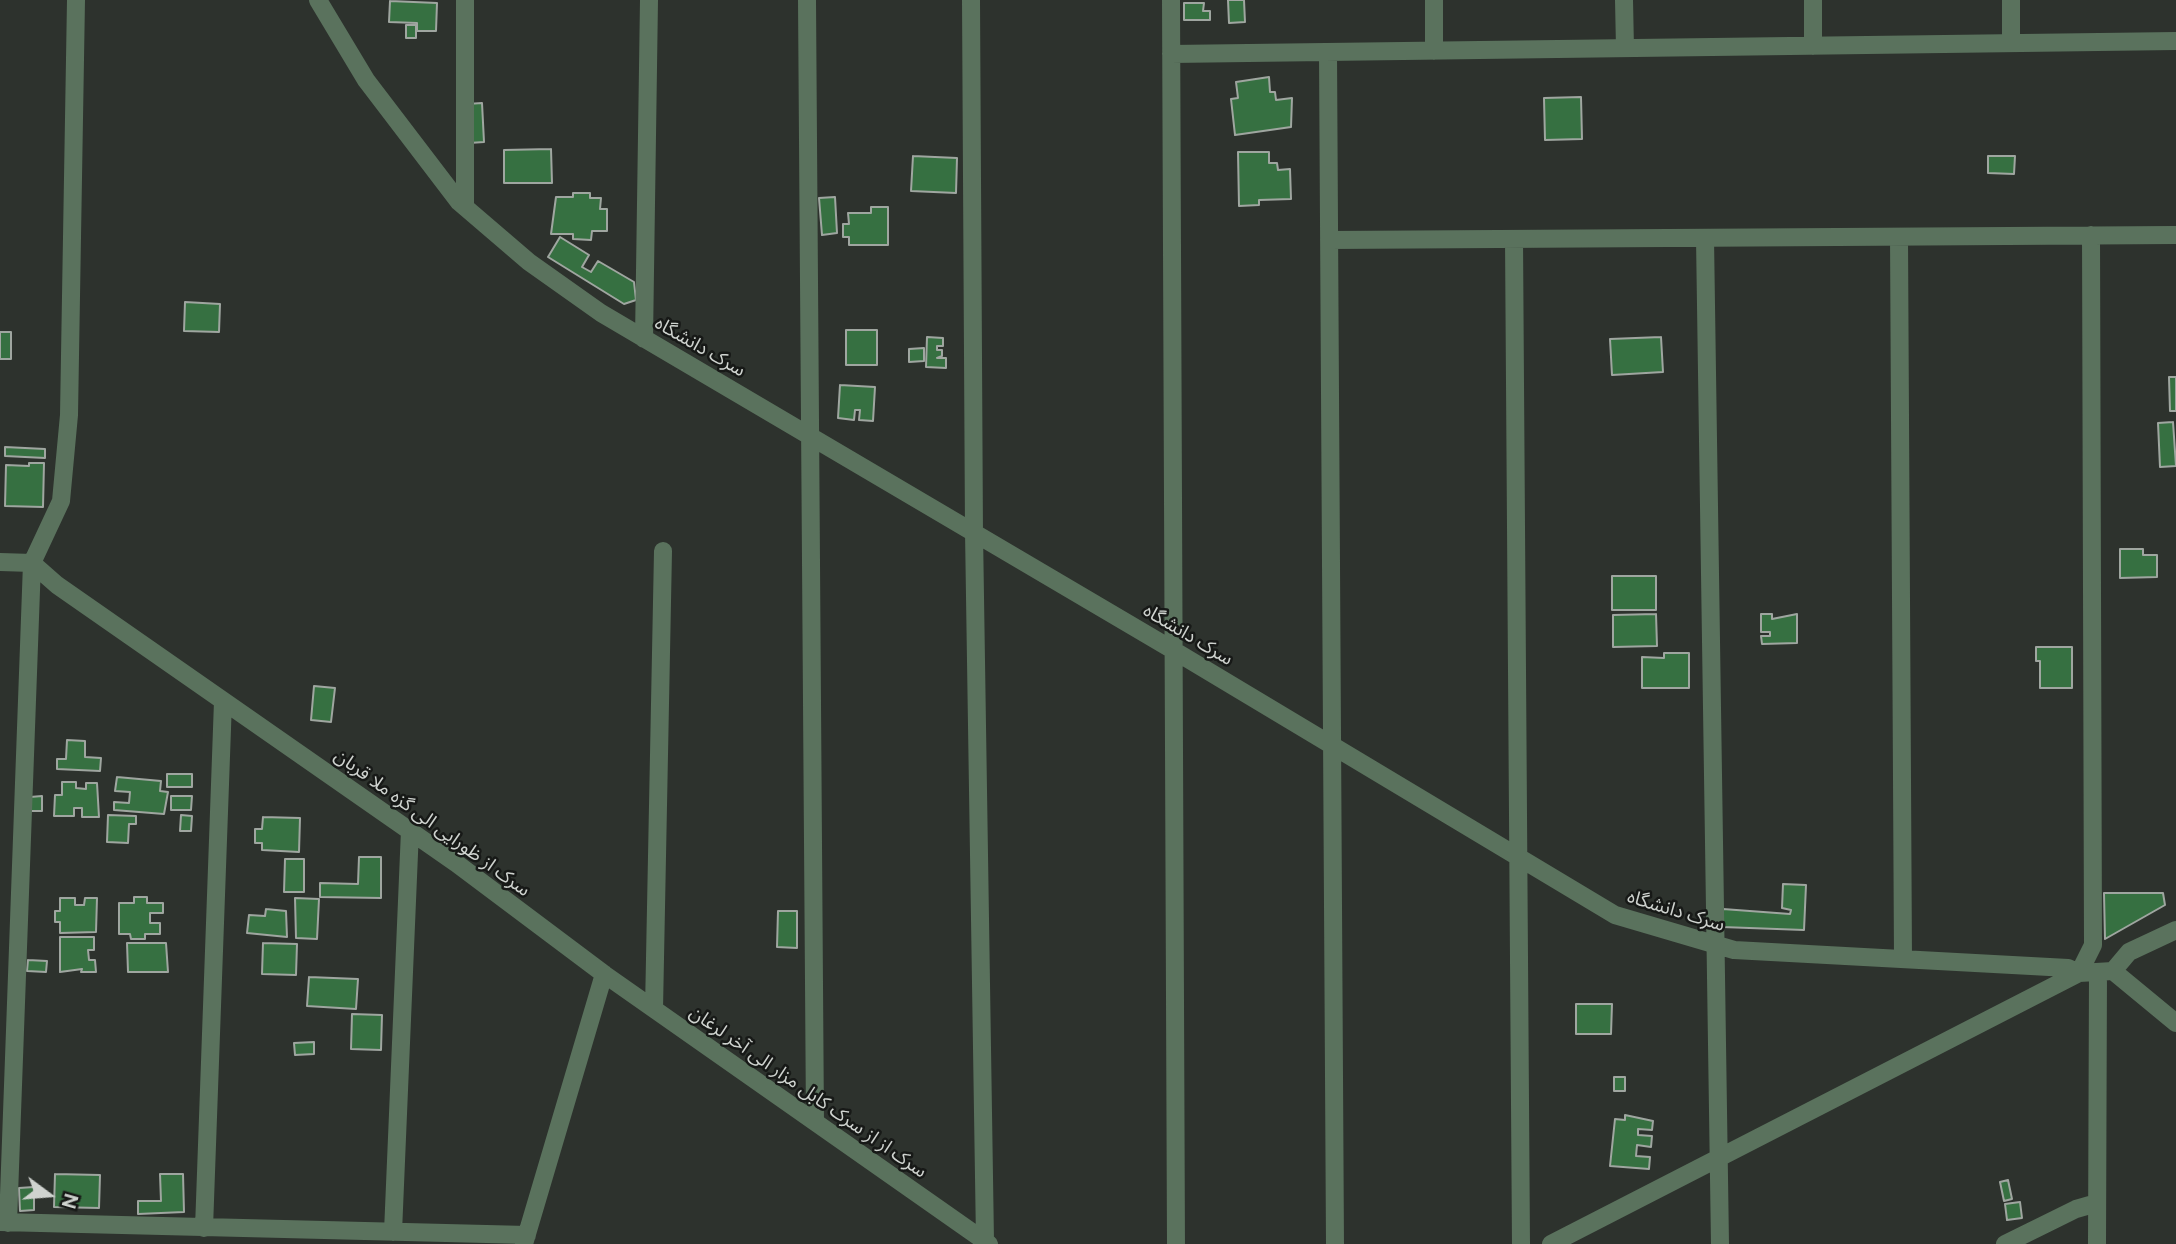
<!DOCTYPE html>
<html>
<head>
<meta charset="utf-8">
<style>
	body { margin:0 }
	#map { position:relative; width:2176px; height:1244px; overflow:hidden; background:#2d322d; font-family:Figtree,sans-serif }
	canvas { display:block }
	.north { position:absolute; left:14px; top:1160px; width:70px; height:70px; -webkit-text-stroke:5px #171917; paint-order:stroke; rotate:106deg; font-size:19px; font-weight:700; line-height:28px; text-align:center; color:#cfd3cf }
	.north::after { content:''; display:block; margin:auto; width:24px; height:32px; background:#cfd3cf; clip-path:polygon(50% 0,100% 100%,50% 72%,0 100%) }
</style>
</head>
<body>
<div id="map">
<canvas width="2176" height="1244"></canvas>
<div class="north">N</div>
</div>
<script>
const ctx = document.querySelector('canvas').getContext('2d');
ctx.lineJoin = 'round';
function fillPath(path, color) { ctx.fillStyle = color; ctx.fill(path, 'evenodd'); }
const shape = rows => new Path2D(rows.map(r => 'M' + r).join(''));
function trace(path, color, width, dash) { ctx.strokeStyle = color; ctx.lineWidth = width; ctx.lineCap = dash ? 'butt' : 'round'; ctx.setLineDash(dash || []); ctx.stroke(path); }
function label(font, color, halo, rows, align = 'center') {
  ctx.font = font + ' Figtree,"Noto Sans Arabic",sans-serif'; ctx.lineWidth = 5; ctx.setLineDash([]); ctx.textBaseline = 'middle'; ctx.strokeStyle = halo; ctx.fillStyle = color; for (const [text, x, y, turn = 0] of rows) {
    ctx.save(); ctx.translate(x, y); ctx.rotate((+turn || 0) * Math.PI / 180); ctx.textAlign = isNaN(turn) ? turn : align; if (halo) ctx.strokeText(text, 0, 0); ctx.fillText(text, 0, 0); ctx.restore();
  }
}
const building = shape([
	[1228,0,1244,0,1245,22,1229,23,1228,0],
	[390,1,437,3,436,31,417,31,417,23,389,22,390,1],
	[1184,3,1204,3,1203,11,1210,11,1210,20,1184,20,1184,3],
	[406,25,416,25,416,38,406,38,406,25],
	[1269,77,1270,92,1275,92,1276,100,1292,98,1291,127,1235,135,1231,99,1238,98,1236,82,1269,77],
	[1581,97,1582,139,1545,140,1544,98,1581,97],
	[482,103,484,142,469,143,467,104,482,103],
	[551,149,552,183,504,183,504,150,551,149],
	[1238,152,1269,152,1269,163,1277,163,1278,170,1290,169,1291,199,1259,200,1259,205,1239,206,1238,152],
	[913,156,957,158,956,193,911,191,913,156],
	[1988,156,2015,156,2014,174,1988,173,1988,156],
	[573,193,590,193,590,198,601,198,600,209,607,209,607,231,592,231,591,240,573,239,573,234,551,234,556,197,573,197,573,193],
	[835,197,837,233,822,235,819,198,835,197],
	[871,207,888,207,888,245,849,245,849,237,843,237,843,224,849,224,848,213,871,213,871,207],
	[560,237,589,255,582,267,591,272,598,261,634,282,636,300,624,304,548,257,560,237],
	[185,302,220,304,219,332,184,331,185,302],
	[846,330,877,330,877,365,846,365,846,330],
	[0,332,11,332,11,359,0,359,0,332],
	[927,337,943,338,943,346,937,346,937,350,942,350,942,356,937,358,946,358,946,368,926,367,927,337],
	[1661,337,1663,372,1612,375,1610,339,1661,337],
	[924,348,924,361,909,362,909,349,924,348],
	[2169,377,2176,377,2176,411,2170,411,2169,377],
	[840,385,875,387,873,421,859,420,860,410,855,410,854,420,838,418,840,385],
	[2173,422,2176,466,2160,467,2158,423,2173,422],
	[5,447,45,449,45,458,5,456,5,447],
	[29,463,44,463,43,507,5,506,6,465,29,466,29,463],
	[2120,549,2143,549,2143,555,2157,555,2157,577,2120,578,2120,549],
	[1612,576,1656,576,1656,610,1612,610,1612,576],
	[1656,614,1657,646,1613,647,1613,615,1656,614],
	[1761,614,1772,614,1772,619,1797,614,1797,643,1762,644,1761,636,1770,636,1770,632,1761,632,1761,614],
	[2036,647,2072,647,2072,688,2040,688,2040,661,2036,661,2036,647],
	[1664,653,1689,653,1689,688,1642,688,1642,657,1664,658,1664,653],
	[314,686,335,688,331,722,311,720,314,686],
	[67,740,85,741,85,757,101,758,100,771,57,769,57,759,66,759,67,740],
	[167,774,192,774,192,787,167,787,167,774],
	[117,777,161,781,160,791,168,792,164,814,114,810,114,802,129,803,130,792,115,791,117,777],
	[62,782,76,782,76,788,86,789,86,783,97,783,99,817,82,817,82,808,74,808,74,816,54,816,55,795,62,795,62,782],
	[42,796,42,811,30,811,30,797,42,796],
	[171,796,192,796,191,810,171,810,171,796],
	[108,815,136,816,136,824,129,824,128,843,107,842,108,815],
	[181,815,192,816,191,831,180,831,181,815],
	[263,817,300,818,299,852,262,850,262,843,255,843,255,829,262,829,263,817],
	[359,857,381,857,381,898,320,897,320,883,358,884,359,857],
	[285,859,304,859,304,892,284,892,285,859],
	[1783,884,1806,885,1804,930,1722,927,1723,909,1790,914,1791,910,1782,908,1783,884],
	[2104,893,2163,893,2165,905,2105,939,2104,893],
	[134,897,147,897,147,903,163,903,163,913,150,913,150,923,160,923,160,934,145,934,145,939,131,939,130,934,119,934,119,903,134,903,134,897],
	[60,898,75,898,75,905,84,905,85,898,97,898,96,932,60,933,60,922,55,922,55,911,60,911,60,898],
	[295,898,319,899,317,939,296,938,295,898],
	[266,909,286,911,287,937,247,933,249,915,265,916,266,909],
	[778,911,797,911,797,948,777,947,778,911],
	[60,937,94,937,94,950,88,950,89,960,95,960,96,972,81,972,82,969,60,972,60,937],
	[127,943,166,943,168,972,128,972,127,943],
	[263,943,297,944,296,975,262,974,263,943],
	[28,960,47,961,46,972,27,971,28,960],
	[309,977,358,979,356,1009,307,1006,309,977],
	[1576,1004,1612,1004,1611,1034,1576,1034,1576,1004],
	[352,1014,382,1015,381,1050,351,1049,352,1014],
	[314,1042,314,1054,295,1055,294,1043,314,1042],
	[1614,1077,1625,1077,1625,1091,1614,1091,1614,1077],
	[1625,1115,1653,1121,1652,1130,1638,1129,1638,1135,1652,1136,1651,1147,1637,1145,1636,1156,1650,1157,1649,1169,1610,1166,1615,1119,1625,1120,1625,1115],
	[55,1174,100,1175,99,1208,54,1207,55,1174],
	[160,1174,183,1174,184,1212,138,1214,138,1201,161,1201,160,1174],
	[2008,1180,2012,1199,2004,1201,2000,1182,2008,1180],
	[34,1187,34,1210,20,1211,19,1188,34,1187],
	[2020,1202,2022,1218,2007,1220,2005,1204,2020,1202]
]);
const minor = shape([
	[318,0,366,80,459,202,529,262,601,313,1173,650,1615,915,1734,950,2068,968,2079,973,2113,971,2176,1023],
	[807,0,815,1122],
	[971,0,974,532,985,1241],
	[1171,0,1176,1244],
	[1624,0,1625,48],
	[1813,0,1813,46],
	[2011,0,2011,43],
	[1434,51,1434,0],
	[1328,52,1335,1244],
	[1171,54,2176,41],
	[465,207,465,0],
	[1899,237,1903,959],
	[1705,238,1720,1244],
	[1514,239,1521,1244],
	[1329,240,2176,235],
	[644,339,649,0],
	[0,562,32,563,57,585,456,863,604,974,989,1244],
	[2113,971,2129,952,2176,930],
	[654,1009,663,551],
	[0,1222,527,1235],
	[8,1223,32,563,61,501,69,415,76,0],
	[204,1228,223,701],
	[393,1232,410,830],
	[524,1244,604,974],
	[1551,1244,2079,973,2093,945,2091,235],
	[2005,1244,2076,1209,2097,1203],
	[2097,1244,2098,973]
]);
const streetNames = [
	["سرک دانشگاه",700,347,30],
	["سرک دانشگاه",1188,635,31],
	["سرک از ظورایی الی گزه ملا قربان",432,823,36],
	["سرک دانشگاه",1676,911,17],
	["سرک از از سرک کابل مزار الی آخر لرغان",808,1092,35]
];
fillPath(building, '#367041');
trace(building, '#9fa6a0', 2);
trace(minor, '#5a725d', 18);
label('19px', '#cfd3cf', '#171917', streetNames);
</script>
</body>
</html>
